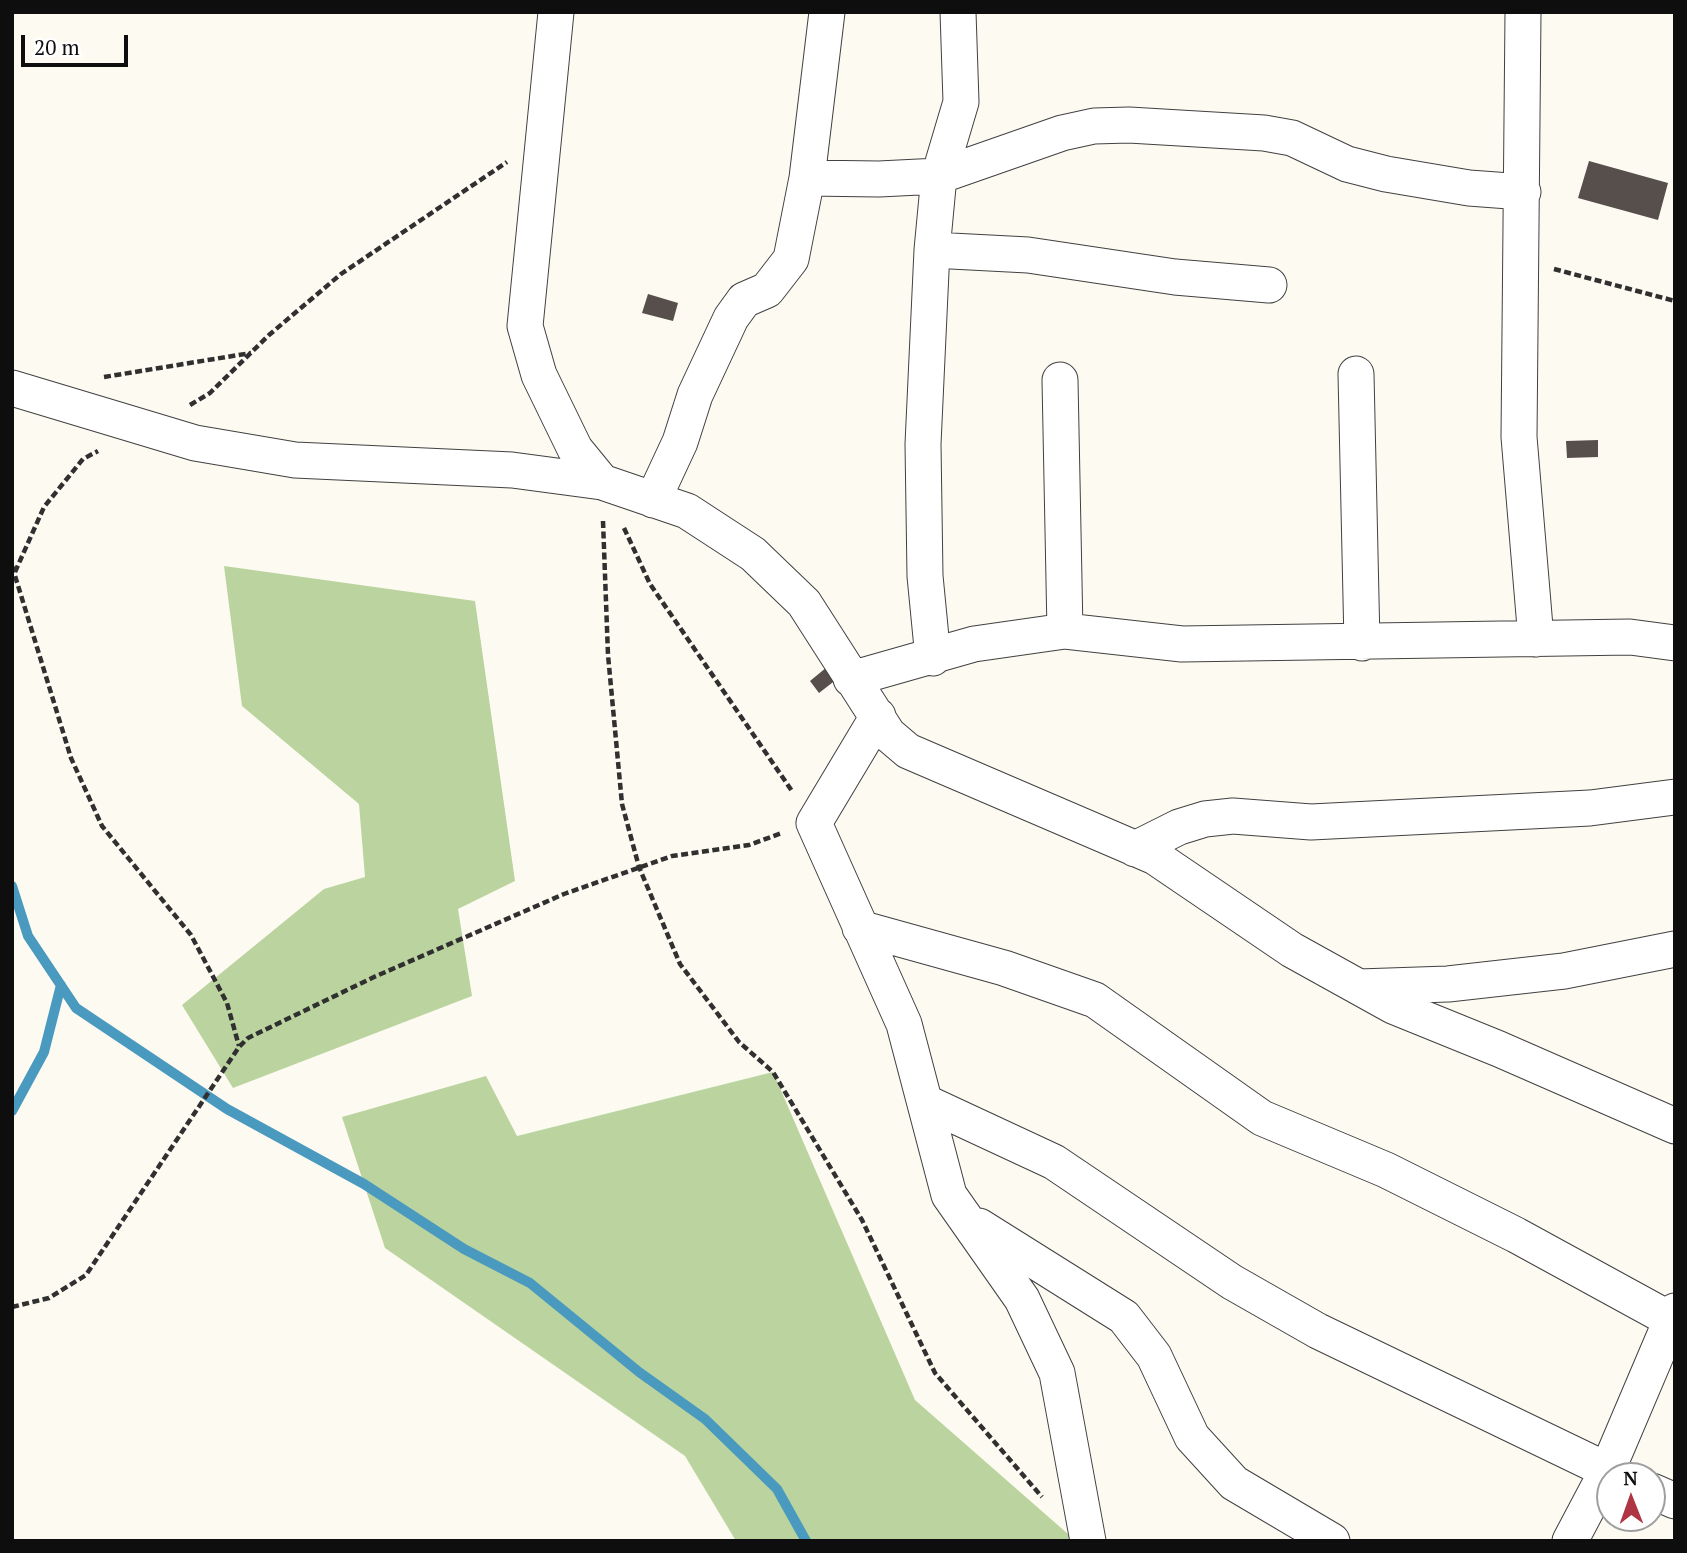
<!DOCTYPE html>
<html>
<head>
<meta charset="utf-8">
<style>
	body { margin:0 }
	#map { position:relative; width:1687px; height:1553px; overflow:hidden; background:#fdfaf1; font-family:"PT Serif",serif }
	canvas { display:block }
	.frame { position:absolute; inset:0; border:14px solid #0e0e0e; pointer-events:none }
	.north { position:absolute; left:1596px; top:1462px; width:70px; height:70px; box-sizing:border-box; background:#fff; border:2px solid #9f9f9f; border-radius:50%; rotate:359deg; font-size:19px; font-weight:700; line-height:28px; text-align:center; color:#0e0e0e }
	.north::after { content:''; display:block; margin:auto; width:24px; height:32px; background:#af3544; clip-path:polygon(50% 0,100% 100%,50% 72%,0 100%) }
	.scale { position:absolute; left:21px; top:35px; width:107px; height:32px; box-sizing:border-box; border:4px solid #0e0e0e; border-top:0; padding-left:9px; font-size:21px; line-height:24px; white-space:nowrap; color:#0e0e0e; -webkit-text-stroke:5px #fff; paint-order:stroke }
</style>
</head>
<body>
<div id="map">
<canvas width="1687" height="1553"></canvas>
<div class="frame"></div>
<div class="north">N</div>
<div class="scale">20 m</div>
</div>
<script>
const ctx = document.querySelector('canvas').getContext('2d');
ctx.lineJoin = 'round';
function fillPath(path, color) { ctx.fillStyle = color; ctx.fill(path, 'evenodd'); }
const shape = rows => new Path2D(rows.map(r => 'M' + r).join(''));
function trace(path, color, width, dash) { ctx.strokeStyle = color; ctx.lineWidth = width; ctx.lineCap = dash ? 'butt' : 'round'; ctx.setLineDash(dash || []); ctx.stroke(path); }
const forest = shape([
	[224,566,475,601,515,881,458,909,472,996,233,1088,182,1005,324,889,365,877,359,804,242,706],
	[773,1072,915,1400,1076,1541,736,1541,685,1456,385,1248,342,1117,486,1076,517,1136]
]);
const stream = shape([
	[12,886,28,936,76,1008,227,1109,364,1184,464,1249,530,1283,639,1372,705,1419,777,1489,806,1541],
	[12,1111,44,1052,61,985]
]);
const building = shape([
	[1589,161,1668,183,1658,220,1578,198],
	[648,294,678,303,673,321,642,313],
	[1598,440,1598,457,1567,458,1566,441],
	[827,667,837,679,819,693,810,681]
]);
const path = shape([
	[1554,269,1675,301],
	[104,377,251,353],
	[190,405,210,393,269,335,341,274,507,162],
	[603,521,608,655,622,804,639,867,680,964,739,1042,773,1072,862,1220,935,1373,1042,1497],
	[624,528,650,584,792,791],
	[12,566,71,758,102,826,191,935,227,1003,239,1046],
	[15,572,44,507,83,459,98,451],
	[12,1307,49,1298,86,1275,239,1047,248,1038,374,977,564,894,672,856,749,845,782,833]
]);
const minor = shape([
	[556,12,525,326,539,375,575,449,602,482,687,511,753,554,804,603,888,734,908,751,1155,857,1292,950,1393,1006,1499,1049,1675,1126],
	[958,12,961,102,939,176,1062,133,1094,126,1129,125,1264,133,1292,138,1347,164,1386,174,1469,188,1523,192],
	[1523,12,1519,437,1536,639],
	[807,178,879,179,939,176,932,250,923,444,925,576,933,658],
	[932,250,1028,255,1175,277,1269,285],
	[1356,374,1362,643],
	[1060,380,1065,631],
	[12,388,195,443,295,460,512,470,602,482],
	[653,500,680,442,695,395,731,318,744,300,767,290,791,259,807,178,827,12],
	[851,679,974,644,1065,631,1182,644,1630,637,1675,643],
	[878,716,814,823,904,1024,949,1195,1022,1299,1057,1373,1088,1541],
	[1135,849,1179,827,1205,819,1233,816,1311,822,1590,808,1675,797],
	[860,928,1004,968,1095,1000,1262,1118,1386,1170,1516,1235,1675,1322],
	[1359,987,1448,984,1564,971,1675,949],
	[925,1102,1054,1162,1232,1282,1318,1331,1619,1476],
	[979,1226,1124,1317,1154,1356,1192,1437,1234,1483,1332,1541],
	[1652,1491,1675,1501],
	[1570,1541,1607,1471,1675,1311]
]);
fillPath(forest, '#bbd49f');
trace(stream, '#4a99bf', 10);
fillPath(building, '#564f4c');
trace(minor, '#414141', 37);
trace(path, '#303030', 4.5, [7, 3.5]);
trace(minor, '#fff', 35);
</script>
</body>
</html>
